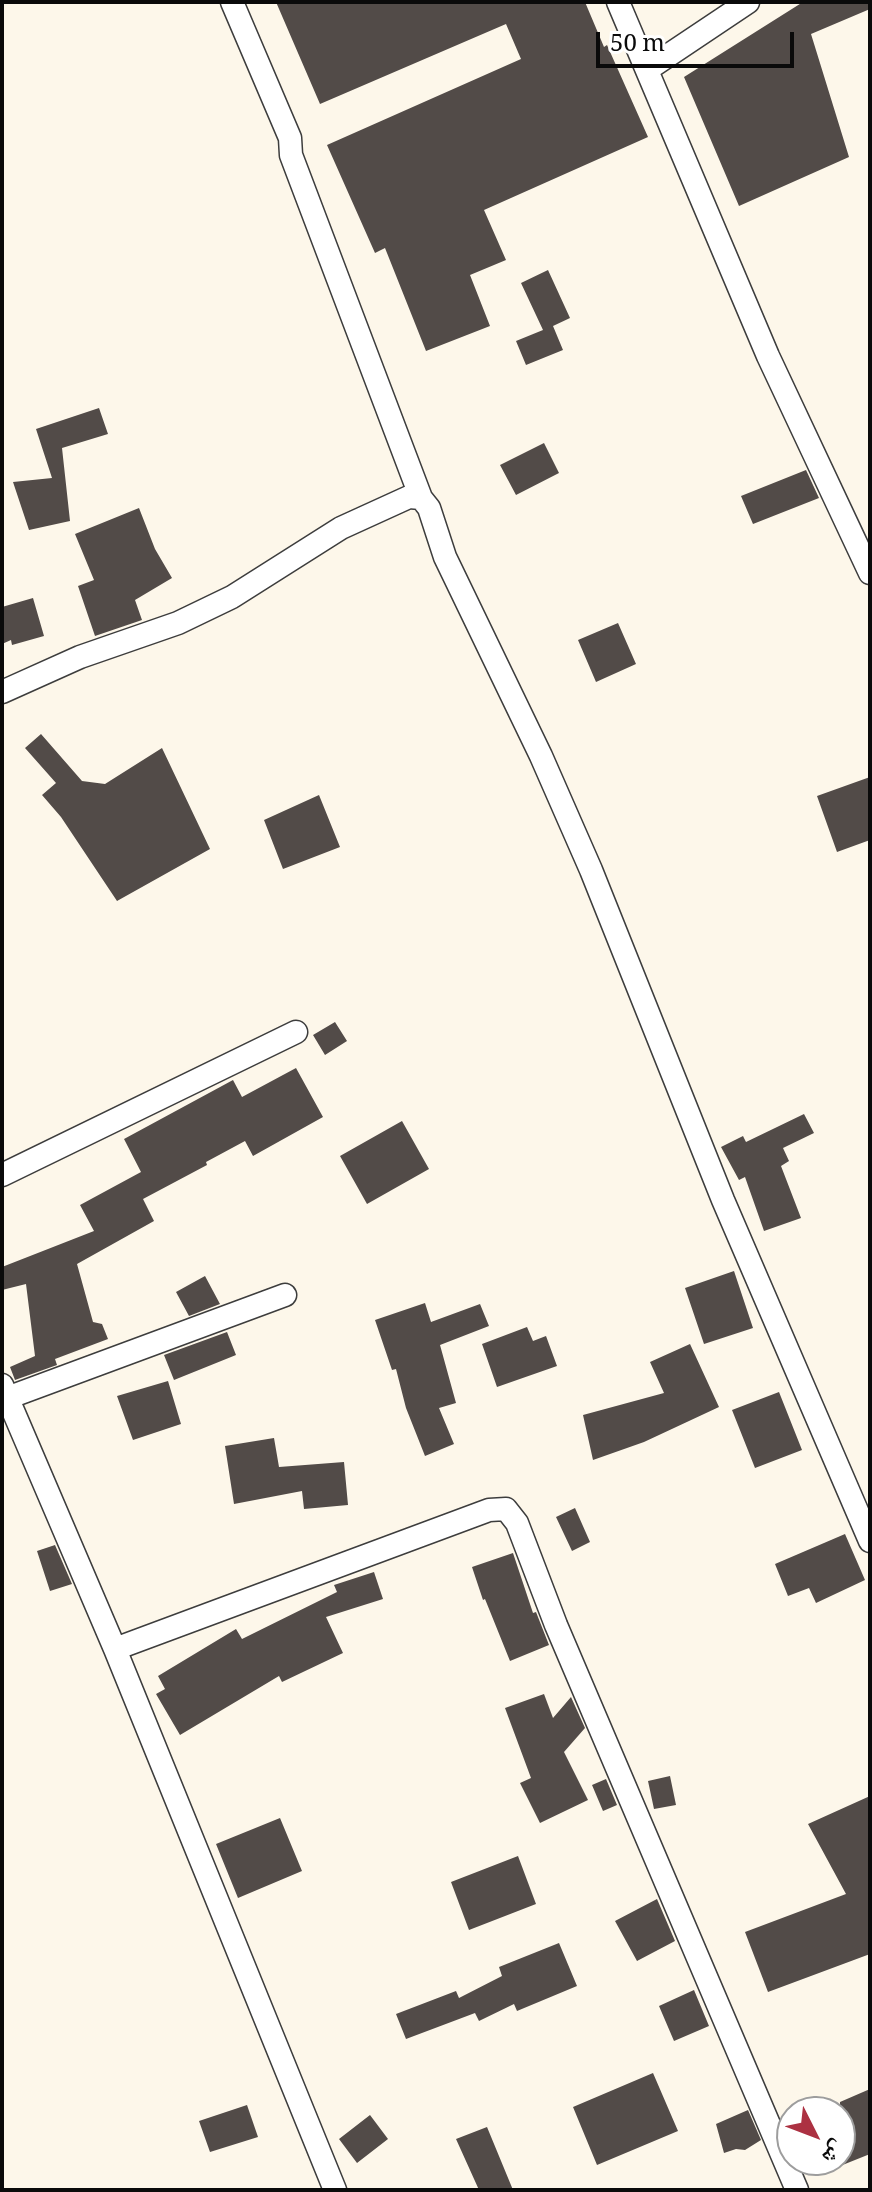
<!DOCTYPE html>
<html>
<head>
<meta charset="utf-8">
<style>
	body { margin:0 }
	#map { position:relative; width:872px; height:2192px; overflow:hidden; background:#fdf7ea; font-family:Georgia,"Noto Naskh Arabic",serif }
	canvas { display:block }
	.frame { position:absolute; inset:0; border:4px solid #0a0a0a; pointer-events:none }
	.north { position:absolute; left:776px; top:2096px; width:80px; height:80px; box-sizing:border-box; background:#fff; border:2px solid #9d9d9d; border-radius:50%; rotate:132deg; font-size:22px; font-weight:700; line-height:32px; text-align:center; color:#0a0a0a }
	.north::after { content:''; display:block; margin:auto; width:28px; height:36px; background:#ac3142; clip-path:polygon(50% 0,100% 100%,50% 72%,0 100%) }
	.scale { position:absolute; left:596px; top:32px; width:198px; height:36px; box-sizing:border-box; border:4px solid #0a0a0a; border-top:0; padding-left:10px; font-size:24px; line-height:28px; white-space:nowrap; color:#0a0a0a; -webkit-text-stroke:6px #fff; paint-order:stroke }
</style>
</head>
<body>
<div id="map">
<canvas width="872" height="2192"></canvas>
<div class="frame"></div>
<div class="north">ش</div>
<div class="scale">50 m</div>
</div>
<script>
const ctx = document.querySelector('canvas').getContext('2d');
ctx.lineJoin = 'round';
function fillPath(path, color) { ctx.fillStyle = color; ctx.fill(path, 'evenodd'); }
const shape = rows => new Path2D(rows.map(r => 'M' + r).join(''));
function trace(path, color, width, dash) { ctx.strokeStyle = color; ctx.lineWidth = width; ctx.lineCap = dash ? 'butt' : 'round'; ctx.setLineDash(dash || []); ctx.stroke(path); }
const building = shape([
	[276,2,585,2,604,47,607,45,648,137,484,210,506,260,470,275,490,326,426,351,385,248,375,253,327,145,521,59,506,24,320,104],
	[803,2,870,2,870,9,811,34,849,157,739,206,684,77],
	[548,270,570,318,553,326,563,350,526,365,516,341,543,330,521,283],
	[99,408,108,434,62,448,70,521,29,530,13,482,52,478,36,429],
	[544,443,559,473,516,495,500,465],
	[806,470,819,498,753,524,741,496],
	[139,508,155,549,172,578,135,600,142,620,95,636,78,586,94,580,75,534],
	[33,598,44,636,12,645,11,640,2,644,2,607],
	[618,623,636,664,596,682,578,640],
	[41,734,82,781,105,784,162,748,210,849,117,901,61,817,42,795,56,783,25,748],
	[870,777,870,840,837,852,817,796],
	[319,795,340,847,283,869,264,820],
	[335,1022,347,1041,325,1055,313,1035],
	[296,1068,323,1117,253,1156,245,1141,206,1162,207,1165,143,1199,154,1221,77,1264,93,1322,102,1324,108,1339,55,1359,57,1365,15,1380,10,1367,35,1356,26,1284,2,1290,2,1267,94,1231,80,1205,141,1172,124,1139,233,1080,242,1097],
	[804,1114,814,1133,783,1148,789,1161,781,1166,801,1218,764,1231,745,1177,739,1180,721,1147,743,1136,746,1142],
	[402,1121,429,1169,367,1204,340,1156],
	[734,1271,753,1328,704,1344,685,1288],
	[205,1276,220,1304,189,1316,176,1292],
	[425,1303,431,1322,480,1304,489,1326,440,1345,456,1403,439,1408,454,1444,425,1456,406,1408,396,1369,392,1370,375,1320],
	[527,1327,533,1341,546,1336,557,1366,497,1387,482,1344],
	[227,1332,236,1355,174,1380,164,1355],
	[690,1344,719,1407,644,1442,593,1460,583,1415,664,1393,650,1362],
	[168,1381,181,1424,133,1440,117,1396],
	[779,1392,802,1450,755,1468,732,1410],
	[274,1438,279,1467,344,1462,348,1505,304,1509,302,1491,234,1504,225,1446],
	[575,1508,590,1542,572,1551,556,1517],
	[845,1534,865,1580,816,1603,809,1588,788,1596,775,1564],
	[55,1545,72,1584,50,1591,37,1551],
	[513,1553,533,1613,536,1612,549,1645,510,1661,485,1599,483,1600,472,1567],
	[374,1572,383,1599,326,1617,343,1653,282,1682,279,1676,180,1735,156,1694,165,1689,158,1676,236,1629,242,1639,337,1592,334,1585],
	[544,1694,553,1718,571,1697,585,1728,564,1752,588,1800,540,1823,520,1783,531,1778,505,1708],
	[670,1776,676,1805,654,1809,648,1781],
	[606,1779,617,1805,603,1811,592,1785],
	[870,1796,870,1954,768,1992,745,1932,846,1894,808,1824],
	[280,1818,302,1871,238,1898,216,1844],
	[518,1856,536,1904,469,1930,451,1882],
	[657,1899,675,1941,637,1961,615,1921],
	[559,1943,577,1986,517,2011,514,2004,479,2021,475,2013,406,2039,396,2014,456,1991,459,1998,502,1976,499,1967],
	[694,1990,709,2026,674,2041,659,2006],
	[653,2073,678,2131,597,2165,573,2107],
	[870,2089,870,2154,840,2166,840,2102],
	[247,2105,258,2137,210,2152,199,2121],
	[748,2110,761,2140,745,2150,736,2149,724,2153,716,2124],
	[370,2115,388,2139,357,2163,339,2139],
	[487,2127,513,2190,479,2190,456,2139]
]);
const street = shape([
	[232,2,290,138,291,155,421,498],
	[618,2,768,356,870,573],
	[648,69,748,2],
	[2,692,80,657,178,623,232,597,341,528,409,497,421,498,429,508,445,557,541,756,591,870,723,1200,870,1541],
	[2,1175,296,1032],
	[2,1385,115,1649,335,2190],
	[7,1398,285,1295],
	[115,1649,489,1510,506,1509,517,1523,556,1625,797,2190]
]);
fillPath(building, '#524b48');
trace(street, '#3d3d3d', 25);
trace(street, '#fff', 22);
</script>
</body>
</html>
